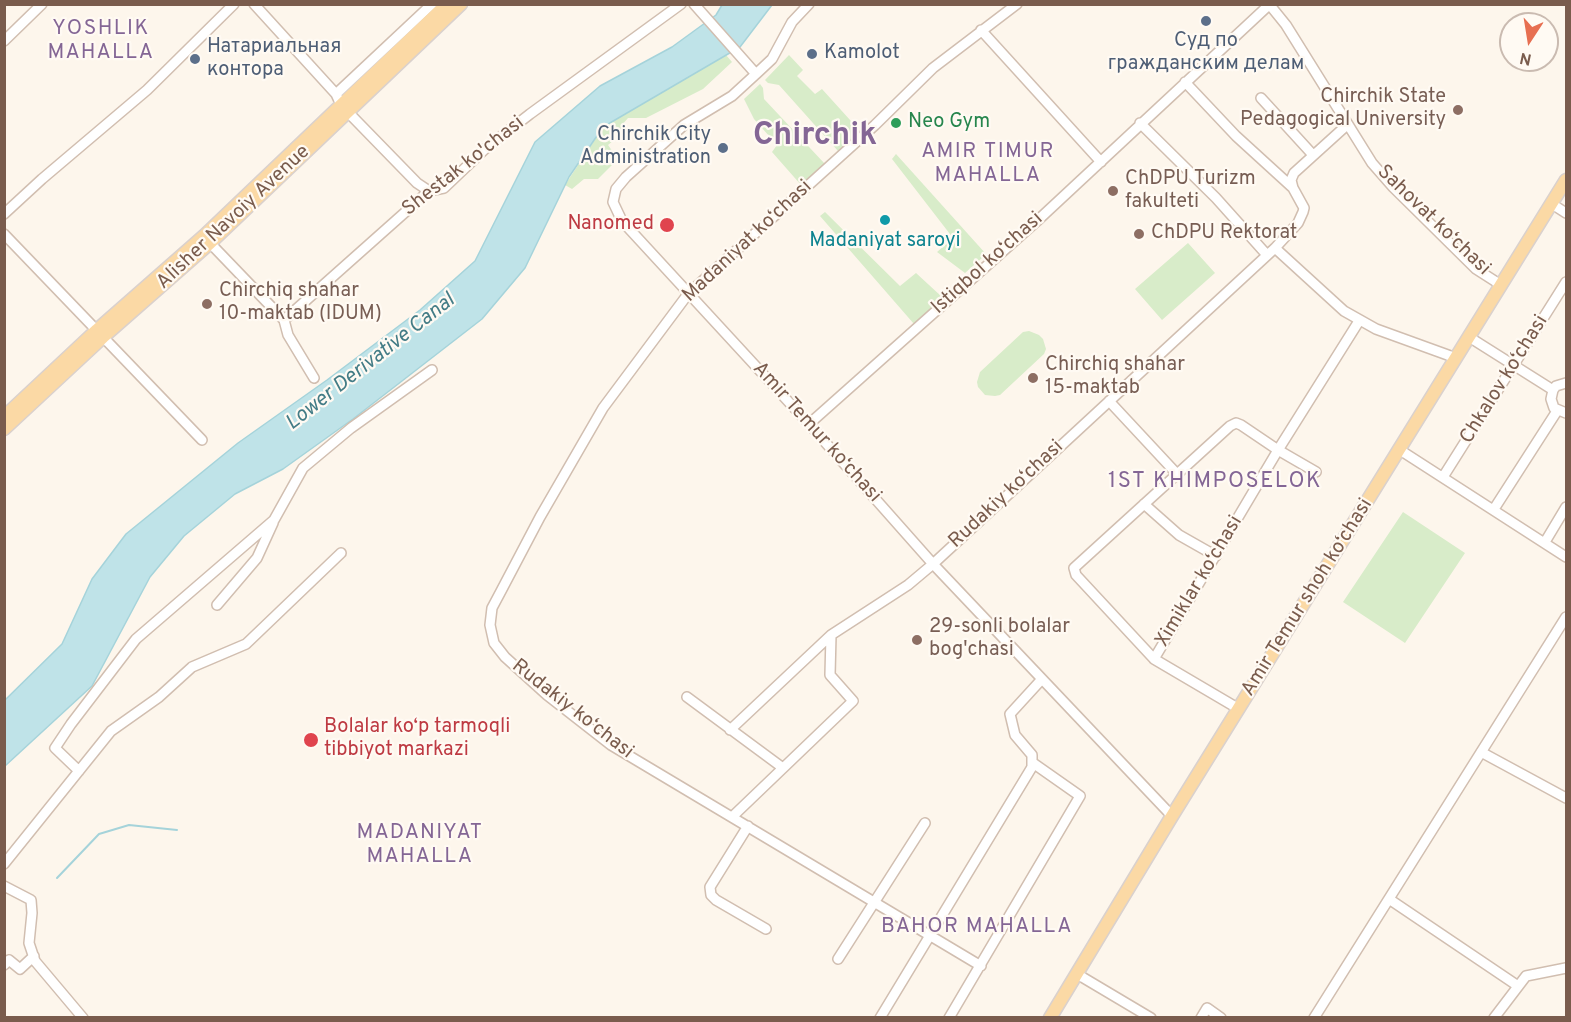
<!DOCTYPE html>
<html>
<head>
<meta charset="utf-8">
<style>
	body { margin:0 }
	#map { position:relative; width:1571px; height:1022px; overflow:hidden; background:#fdf6ec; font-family:Overpass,sans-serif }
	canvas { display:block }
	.frame { position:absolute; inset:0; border:6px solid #7a5c4d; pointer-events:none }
	.north { position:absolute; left:1499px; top:12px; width:60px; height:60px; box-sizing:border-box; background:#fffaf3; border:2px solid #cabbb1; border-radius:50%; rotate:192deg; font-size:16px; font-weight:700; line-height:24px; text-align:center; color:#7a5c4d }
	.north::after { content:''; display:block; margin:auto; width:21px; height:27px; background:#e76f51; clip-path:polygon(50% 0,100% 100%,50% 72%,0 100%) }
</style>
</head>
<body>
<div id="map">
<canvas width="1571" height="1022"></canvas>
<div class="frame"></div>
<div class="north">N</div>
</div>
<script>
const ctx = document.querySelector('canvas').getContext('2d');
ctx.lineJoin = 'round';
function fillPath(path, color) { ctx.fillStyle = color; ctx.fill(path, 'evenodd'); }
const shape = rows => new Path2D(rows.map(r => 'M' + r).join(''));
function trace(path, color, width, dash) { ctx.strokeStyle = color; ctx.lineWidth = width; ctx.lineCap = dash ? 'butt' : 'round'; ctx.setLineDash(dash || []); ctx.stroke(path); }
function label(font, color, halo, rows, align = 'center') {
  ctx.font = font + ' Overpass,sans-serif'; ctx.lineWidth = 4.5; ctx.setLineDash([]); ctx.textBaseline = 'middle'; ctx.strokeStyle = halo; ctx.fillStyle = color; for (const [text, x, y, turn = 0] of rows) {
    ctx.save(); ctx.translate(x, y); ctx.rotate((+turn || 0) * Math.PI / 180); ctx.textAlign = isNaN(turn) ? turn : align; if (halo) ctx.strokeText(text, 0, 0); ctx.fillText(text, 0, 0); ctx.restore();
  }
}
const green = shape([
	[726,55,732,62,703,89,646,118,628,118,622,125,619,136,608,145,615,155,614,163,598,179,584,179,572,189,565,185,603,127],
	[789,55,803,70,797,76,815,94,822,89,860,131,838,151,779,85,768,83,765,80],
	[760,84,763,88,764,99,825,164,801,185,772,152,777,145,754,119,744,99],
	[896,154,986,254,987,262,982,258,965,273,937,252,953,238,892,159],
	[825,212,900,286,916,273,941,296,935,302,936,305,918,323,914,324,820,216],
	[1188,243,1215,273,1162,320,1135,289],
	[1029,331,1039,335,1043,339,1046,349,1044,354,1000,395,995,396,985,395,978,387,977,382,980,372,1023,332],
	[1403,512,1465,553,1405,643,1343,602]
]);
const water = shape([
	[722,5,772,5,740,47,603,127,569,177,525,268,482,319,353,419,283,469,235,494,184,536,150,577,92,686,5,766,5,700,62,644,92,579,126,534,238,443,327,380,420,310,475,261,535,142,600,86,672,47,716,15,722,5]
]);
const stream = shape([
	[57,878,99,834,129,825,177,830]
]);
const minor = shape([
	[254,4,336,94,341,105,417,183,429,191],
	[694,4,756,74,732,96,684,125,626,177,616,189,613,202,622,221,809,424,933,564,1172,816],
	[1269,4,1286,25,1372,163,1393,187,1476,269,1501,285],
	[981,30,1101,162],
	[4,41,42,4],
	[756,74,772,59,792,22,809,4],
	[1185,82,1236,136,1293,188],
	[336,94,432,4],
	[1261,98,1313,155],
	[1140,123,1216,198,1267,255],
	[1552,204,1566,213],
	[4,214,42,179,147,90,234,4],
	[4,234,202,440],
	[210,243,284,320,288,335,314,378],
	[1275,248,1344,311,1376,329,1456,358],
	[284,320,429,191,444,188,485,149,530,114,681,4],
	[1469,337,1553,390],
	[1566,383,1556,386,1553,390,1551,399,1554,408,1566,413],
	[1109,401,1177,474],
	[809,424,1037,221,1270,4],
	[1400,450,1566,557],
	[1443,477,1566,282],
	[1144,504,1179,535,1216,556],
	[1494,509,1557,411],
	[1545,542,1566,507],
	[217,605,257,558,273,523],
	[1154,659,1278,450,1359,321],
	[687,697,783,768],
	[1239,709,1154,659,1076,575,1074,568,1230,426,1236,423,1241,425,1278,450,1316,472],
	[730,730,831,635,908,585,933,564,1275,248,1298,223,1303,212,1304,208,1293,188,1291,180,1294,173,1347,125],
	[1481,752,1566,798],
	[79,771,55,748,71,724,136,639,274,520,303,468,351,428,432,370],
	[732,817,853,701,830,675,831,635],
	[748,826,710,887,711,895,716,900,766,929],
	[4,864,111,731,159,697,192,667,246,644,341,553],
	[4,886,31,900,32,913,29,943,35,961,83,1018],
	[1389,899,1518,986],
	[838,959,925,823],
	[4,965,9,960,20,969,34,956],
	[981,966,611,745,547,695,505,657,494,643,490,625,492,608,500,593,540,517,603,408,688,294,875,125,933,68,1017,4],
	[1077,974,1151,1018],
	[880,1018,1032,767,1032,755,1015,735,1010,714,1042,679],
	[949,1018,1080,796,1033,763],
	[1201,1018,1207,1008,1221,1018],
	[1314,1018,1566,617],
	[1494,1018,1526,976,1566,968]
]);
const major = shape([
	[4,417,97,330,204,236,447,4],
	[4,429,103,337,210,243,461,4],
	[1050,1018,1172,816,1566,180]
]);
const markers = [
	[1206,21,6,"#5c6f8a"],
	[812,54,6,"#5c6f8a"],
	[195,59,6,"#5c6f8a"],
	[1458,110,6,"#8d6e63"],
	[896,123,6,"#2e9e5b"],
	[723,148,6,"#5c6f8a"],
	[1113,191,6,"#8d6e63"],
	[885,220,6,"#0f9aa8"],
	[667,225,8,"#e0444e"],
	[1139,234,6,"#8d6e63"],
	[207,304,6,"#8d6e63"],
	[1033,378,6,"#8d6e63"],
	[917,640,6,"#8d6e63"],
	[311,740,8,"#e0444e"]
];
const serviceNames = [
	["Суд по",1206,42,"center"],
	["гражданским делам",1206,65,"center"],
	["Натариальная",207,48],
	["контора",207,71],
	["Kamolot",824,54],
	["Chirchik City",711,136,"right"],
	["Administration",711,159,"right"]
];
const educationNames = [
	["Chirchik State",1446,98,"right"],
	["Pedagogical University",1446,121,"right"],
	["ChDPU Turizm",1125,180],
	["fakulteti",1125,203],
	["ChDPU Rektorat",1151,234],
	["Chirchiq shahar",219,292],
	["10-maktab (IDUM)",219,315],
	["Chirchiq shahar",1045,366],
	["15-maktab",1045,389],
	["29-sonli bolalar",929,628],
	["bog'chasi",929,651]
];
const leisureNames = [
	["Neo Gym",908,123]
];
const streetNames = [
	["Shestak ko'chasi",464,167,-38],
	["Alisher Navoiy Avenue",234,218,-43],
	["Sahovat ko‘chasi",1433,221,44],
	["Madaniyat ko‘chasi",748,242,-43],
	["Istiqbol ko‘chasi",988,264,-42],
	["Chkalov ko‘chasi",1505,380,-58],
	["Amir Temur ko‘chasi",816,433,48],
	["Rudakiy ko‘chasi",1007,495,-43],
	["Ximiklar ko‘chasi",1200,582,-59],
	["Amir Temur shoh ko‘chasi",1308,598,-58],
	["Rudakiy ko‘chasi",572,710,38]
];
const healthNames = [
	["Nanomed",654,225],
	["Bolalar ko‘p tarmoqli",324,728,"left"],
	["tibbiyot markazi",324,751,"left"]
];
const cultureNames = [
	["Madaniyat saroyi",885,242]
];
const neighbourhoodNames = [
	["YOSHLIK",101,30],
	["MAHALLA",101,54],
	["AMIR TIMUR",988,153],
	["MAHALLA",988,177],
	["MADANIYAT",420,834],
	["MAHALLA",420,858],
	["BAHOR MAHALLA",977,928]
];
const waterNames = [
	["Lower Derivative Canal",371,363,-38]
];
const quarterNames = [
	["1ST KHIMPOSELOK",1215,483]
];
const townNames = [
	["Chirchik",815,138]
];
fillPath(green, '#d8ecc9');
fillPath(water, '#bfe3e8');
trace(water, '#a5d3da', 1.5);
trace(stream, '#a5d3da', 2);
trace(minor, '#d1beb0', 12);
trace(major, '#dad1cd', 15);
trace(minor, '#fff', 9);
trace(major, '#fbd9a5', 12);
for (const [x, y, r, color] of markers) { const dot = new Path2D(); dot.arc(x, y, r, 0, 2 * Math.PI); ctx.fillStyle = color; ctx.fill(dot); trace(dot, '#fffaf3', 2); }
label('20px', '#4e5e75', '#fffaf3', serviceNames, 'left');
label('20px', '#785e54', '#fffaf3', educationNames, 'left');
label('20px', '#27864d', '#fffaf3', leisureNames, 'left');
label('20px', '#7a5c4d', '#fffaf3', streetNames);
label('20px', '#be3a42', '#fffaf3', healthNames, 'right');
label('20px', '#0d838f', '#fffaf3', cultureNames);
ctx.letterSpacing = '1.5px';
label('21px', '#846695', '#fffaf3', neighbourhoodNames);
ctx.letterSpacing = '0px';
label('italic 21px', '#437c86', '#fffaf3', waterNames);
ctx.letterSpacing = '1.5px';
label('22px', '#846695', '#fffaf3', quarterNames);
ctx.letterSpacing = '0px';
label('bold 32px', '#846695', '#fffaf3', townNames);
</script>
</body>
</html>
